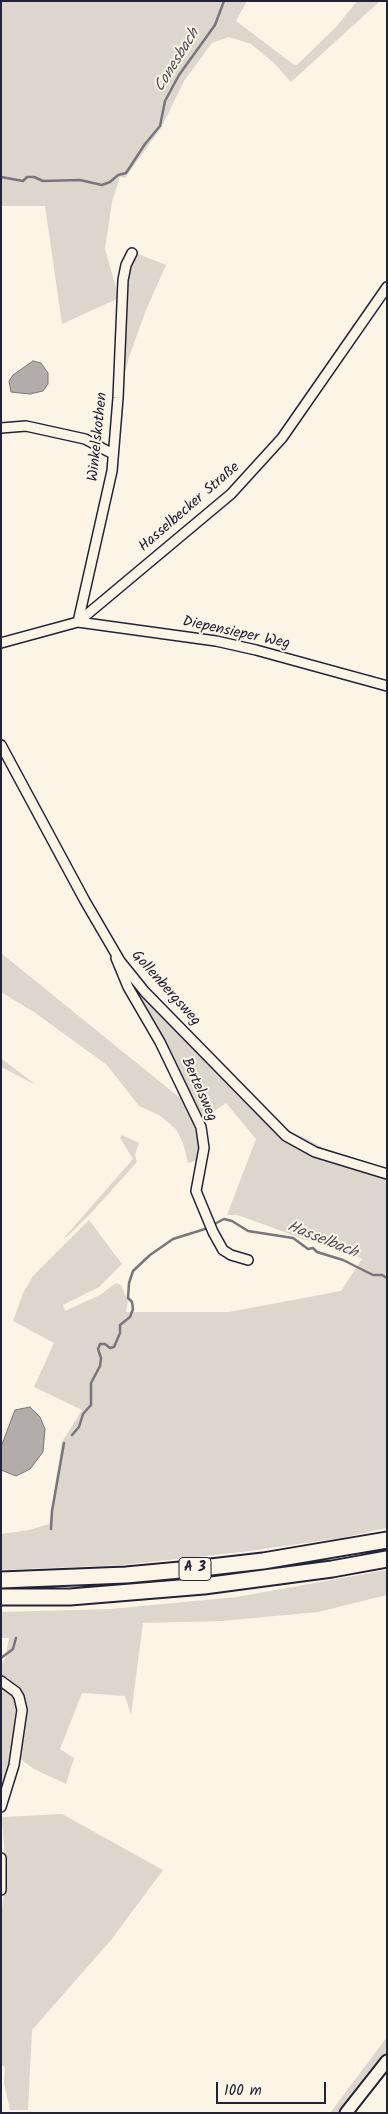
<!DOCTYPE html>
<html>
<head>
<meta charset="utf-8">
<style>
	body { margin:0 }
	#map { position:relative; width:388px; height:2114px; overflow:hidden; background:#fcf5e5; font-family:Kalam,sans-serif }
	canvas { display:block }
	.frame { position:absolute; inset:0; border:2px solid #22223b; pointer-events:none }
	.scale { position:absolute; left:216px; top:2082px; width:110px; height:22px; box-sizing:border-box; border:2px solid #22223b; border-top:0; padding-left:6px; font-size:15px; line-height:18px; white-space:nowrap; color:#22223b; -webkit-text-stroke:4px #fcf5e5; paint-order:stroke }
</style>
</head>
<body>
<div id="map">
<canvas width="388" height="2114"></canvas>
<div class="frame"></div>
<div class="scale">100 m</div>
</div>
<script>
const ctx = document.querySelector('canvas').getContext('2d');
ctx.lineJoin = 'round';
function fillPath(path, color) { ctx.fillStyle = color; ctx.fill(path, 'evenodd'); }
const shape = rows => new Path2D(rows.map(r => 'M' + r).join(''));
function trace(path, color, width, dash) { ctx.strokeStyle = color; ctx.lineWidth = width; ctx.lineCap = dash ? 'butt' : 'round'; ctx.setLineDash(dash || []); ctx.stroke(path); }
function label(font, color, halo, rows, align = 'center') {
  ctx.font = font + ' Kalam,sans-serif'; ctx.lineWidth = 4; ctx.setLineDash([]); ctx.textBaseline = 'middle'; ctx.strokeStyle = halo; ctx.fillStyle = color; for (const [text, x, y, turn = 0] of rows) {
    ctx.save(); ctx.translate(x, y); ctx.rotate((+turn || 0) * Math.PI / 180); ctx.textAlign = isNaN(turn) ? turn : align; if (halo) ctx.strokeText(text, 0, 0); ctx.fillText(text, 0, 0); ctx.restore();
  }
}
const green = shape([
	[1,1,247,1,236,21,293,64,297,65,337,26,357,1,380,1,291,82,275,64,251,44,229,37,212,43,184,81,161,128,125,178,120,177,112,202,105,249,119,298,62,324,45,206,1,206],
	[133,252,166,265,146,310,129,357,120,391,122,302],
	[1,953,180,1098,183,1093,200,1137,200,1159,188,1163,183,1143,176,1129,159,1115,139,1106,107,1065,34,1012,1,992],
	[120,965,286,1136,387,1176,387,1528,341,1538,242,1552,122,1565,1,1570,1,1534,29,1530,49,1524,62,1442,82,1410,34,1387,54,1343,13,1321,23,1293,33,1276,89,1220,122,1264,99,1287,63,1305,65,1311,100,1295,116,1283,121,1285,128,1301,126,1312,229,1312,341,1291,362,1259,343,1249,306,1240,238,1215,227,1215,256,1139,226,1103,201,1120,185,1083],
	[1,1058,6,1062,36,1085,1,1067],
	[276,1120,287,1129,326,1149,387,1168,387,1172,321,1152,286,1133],
	[122,1135,139,1143,135,1155,137,1162,91,1213,68,1236,63,1239,133,1159,120,1138],
	[387,1570,387,1595,318,1612,222,1621,143,1623,131,1715,125,1696,82,1693,60,1749,74,1758,66,1784,34,1769,19,1758,26,1707,1,1679,1,1663,5,1660,9,1638,1,1638,1,1612,111,1609,237,1597],
	[1,1688,14,1697,19,1713,16,1737,1,1799],
	[62,1814,163,1870,111,1940,32,2030,28,2110,10,2110,4,2083,5,2067,1,2065,1,1916,6,1875,2,1817],
	[387,2037,387,2054,339,2113,330,2113]
]);
const water = shape([
	[33,361,41,363,48,373,48,384,43,391,30,394,11,392,9,381,13,375,33,361],
	[30,1407,40,1417,45,1429,43,1452,30,1469,16,1476,1,1470,1,1447,15,1410,30,1407]
]);
const stream = shape([
	[1,177,23,181,27,177,34,177,43,181,80,180,102,185,110,182,118,175,126,173,145,144,160,126,165,101,179,75,215,25,224,1],
	[72,1435,79,1427,83,1414,91,1405,91,1383,100,1366,101,1358,98,1349,100,1344,105,1344,110,1348,114,1347,120,1333,120,1325,130,1317,133,1309,132,1302,128,1298,129,1283,133,1271,150,1255,173,1239,205,1229,224,1219,232,1221,248,1231,293,1238,308,1249,313,1248,317,1252,343,1260,373,1275,382,1275,387,1278],
	[51,1529,52,1511,64,1443],
	[1,1658,13,1649,16,1638]
]);
const street = shape([
	[1,428,26,426,85,439,113,454],
	[78,622,112,471,118,398,123,280,126,265,132,253],
	[78,622,216,641,256,650,387,686],
	[1,643,78,622,231,494,282,438,387,287],
	[1,745,85,901,120,961,145,992,286,1136,315,1152,387,1174],
	[116,958,128,987,160,1042,201,1127,204,1148,196,1191,213,1232,223,1250,231,1255,248,1260],
	[1,1681,16,1692,19,1697,22,1710,14,1765,1,1807],
	[1,1858,1,1890]
]);
const secondary = shape([
	[346,2113,387,2061]
]);
const highway = shape([
	[1,1580,126,1575,202,1568,263,1561,387,1540],
	[1,1597,70,1597,204,1586,332,1569,387,1559]
]);
const shields = [
	[195,1569,32]
];
const shieldNames = [
	["A 3",195,1569]
];
const streetNames = [
	["Winkelskothen",99,437,-84],
	["Hasselbecker Straße",190,508,-41],
	["Diepensieper Weg",236,634,12],
	["Gollenbergsweg",165,989,48],
	["Bertelsweg",198,1090,66]
];
const waterNames = [
	["Conesbach",178,61,-58],
	["Hasselbach",322,1241,22]
];
fillPath(green, '#dcd6cc');
fillPath(water, '#b2adab');
trace(water, '#78757e', 1);
trace(stream, '#78757e', 2.5);
trace(street, '#22223b', 12);
trace(secondary, '#22223b', 15);
trace(highway, '#22223b', 19);
trace(street, '#fcf5e5', 9);
trace(secondary, '#fcf5e5', 11);
trace(highway, '#fcf5e5', 15);
for (const [x, y, w] of shields) { const box = new Path2D(); box.roundRect(x - w / 2, y - 11.5, w, 23, 4); ctx.fillStyle = '#fcf5e5'; ctx.fill(box); trace(box, '#22223b', 1); }
label('bold 14px', '#22223b', null, shieldNames);
label('15px', '#22223b', '#fcf5e5', streetNames);
label('italic 16px', '#545362', '#fcf5e5', waterNames);
</script>
</body>
</html>
